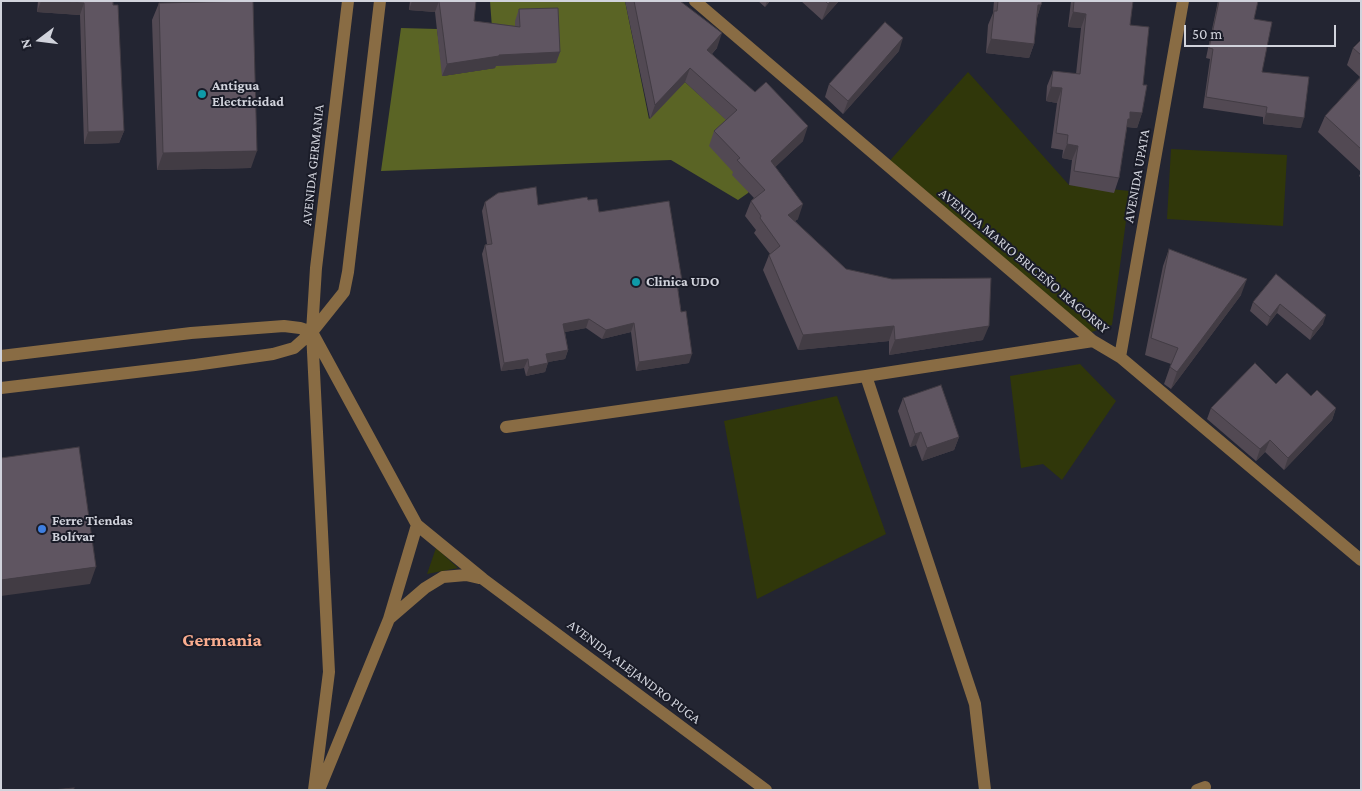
<!DOCTYPE html>
<html>
<head>
<meta charset="utf-8">
<style>
	body { margin:0 }
	#map { position:relative; width:1362px; height:791px; overflow:hidden; background:#232532; font-family:"Crimson Pro",serif }
	canvas { display:block }
	.frame { position:absolute; inset:0; border:2px solid #d1d3dc; pointer-events:none }
	.north { position:absolute; left:15px; top:15px; width:50px; height:50px; -webkit-text-stroke:4px #1a1c28; paint-order:stroke; rotate:255deg; font-size:14px; font-weight:700; line-height:20px; text-align:center; color:#d1d3dc }
	.north::after { content:''; display:block; margin:auto; width:18px; height:22px; background:#d1d3dc; clip-path:polygon(50% 0,100% 100%,50% 72%,0 100%) }
	.scale { position:absolute; left:1184px; top:25px; width:152px; height:22px; box-sizing:border-box; border:2px solid #d1d3dc; border-top:0; padding-left:6px; font-size:15px; line-height:18px; white-space:nowrap; color:#d1d3dc; -webkit-text-stroke:4px #1a1c28; paint-order:stroke }
</style>
</head>
<body>
<div id="map">
<canvas width="1362" height="791"></canvas>
<div class="frame"></div>
<div class="north">N</div>
<div class="scale">50 m</div>
</div>
<script>
const ctx = document.querySelector('canvas').getContext('2d');
ctx.lineJoin = 'round';
function fillPath(path, color) { ctx.fillStyle = color; ctx.fill(path, 'evenodd'); }
const shape = rows => new Path2D(rows.map(r => 'M' + r).join(''));
function trace(path, color, width, dash) { ctx.strokeStyle = color; ctx.lineWidth = width; ctx.lineCap = dash ? 'butt' : 'round'; ctx.setLineDash(dash || []); ctx.stroke(path); }
function label(font, color, halo, rows, align = 'center') {
  ctx.font = font + ' "Crimson Pro",serif'; ctx.lineWidth = 4; ctx.setLineDash([]); ctx.textBaseline = 'middle'; ctx.strokeStyle = halo; ctx.fillStyle = color; for (const [text, x, y, turn = 0] of rows) {
    ctx.save(); ctx.translate(x, y); ctx.rotate((+turn || 0) * Math.PI / 180); ctx.textAlign = isNaN(turn) ? turn : align; if (halo) ctx.strokeText(text, 0, 0); ctx.fillText(text, 0, 0); ctx.restore();
  }
}
const green = shape([
	[968,72,1069,185,1130,191,1112,325,1089,333,886,165],
	[1171,149,1287,155,1283,226,1167,219],
	[1080,364,1116,401,1062,480,1043,464,1021,468,1010,376],
	[837,396,886,534,757,599,724,421],
	[436,548,458,568,427,574]
]);
const forest = shape([
	[490,1,625,1,649,119,685,82,730,123,750,190,748,193,738,200,671,160,381,171,401,28,437,29,443,76,495,68]
]);
const minor = shape([
	[695,1,1093,341,1120,357,1361,560],
	[1,356,191,333,284,326,300,328,312,332,417,525,483,579,766,790],
	[1120,357,1183,1],
	[866,376,975,704,985,790],
	[1,388,195,365,273,354,294,348,312,332,344,292,348,272,380,1],
	[506,427,866,376,1093,341],
	[389,619,425,588,443,577,466,575,479,578],
	[314,790,329,672,312,332,316,268,348,1],
	[319,790,389,619,417,525],
	[1197,790,1205,787]
]);
const wall = shape([
	[38,1,113,1,124,131,119,143,84,144,80,15,37,12],
	[410,1,476,1,474,21,515,26,515,21,519,9,560,52,556,63,496,66,495,68,442,76,435,12,409,10],
	[625,1,680,1,717,48,712,54,803,141,775,167,798,219,795,221,846,269,983,340,889,355,889,341,798,350,763,270,769,255,770,254,754,233,756,230,745,216,751,201,754,198,732,175,733,172,709,146,714,131,726,120,685,82,650,119],
	[758,1,770,1,765,7],
	[801,1,839,1,822,20],
	[994,1,1042,1,1037,18,1034,44,1029,58,986,53,988,25,993,13],
	[1071,1,1133,1,1130,25,1143,85,1142,113,1137,128,1127,127,1119,178,1114,193,1069,185,1072,160,1062,158,1063,150,1051,148,1057,103,1046,101,1047,86,1053,71,1076,74,1081,28,1068,27],
	[1218,1,1258,1,1254,19,1262,72,1301,128,1263,124,1263,117,1203,108,1210,59,1206,58],
	[159,3,251,168,157,170,152,20],
	[1361,40,1361,178,1359,176,1361,172,1318,132,1325,116,1360,77,1347,65,1353,48],
	[899,51,843,114,825,97,829,84],
	[588,200,678,290,689,363,636,371,631,332,602,339,586,328,565,332,568,350,565,359,548,362,545,372,526,376,524,368,501,371,482,254,485,245,487,244,482,211,485,202,538,205],
	[1169,249,1241,295,1171,389,1164,384,1171,364,1145,355,1163,266],
	[1276,274,1323,324,1310,340,1277,313,1267,326,1250,311,1253,302],
	[1276,384,1311,396,1336,408,1332,420,1284,470,1265,452,1256,461,1207,419,1211,408],
	[903,398,959,437,954,450,922,461,916,445,910,447,898,411]
]);
const shadedWall = shape([
	[41,1,55,1,84,3,80,15,37,12],
	[412,1,439,1,435,12,409,10],
	[767,1,770,1,765,7],
	[831,1,839,1,822,20,828,4],
	[1038,5,1041,5,1036,20],
	[1073,12,1086,14,1081,28,1068,27],
	[722,33,717,48,702,64,707,50],
	[903,38,899,51,843,114,848,101],
	[991,39,1034,44,1029,58,986,53],
	[560,52,556,63,496,66,495,68,442,76,447,64,499,55],
	[690,68,685,82,650,119,655,105],
	[1051,87,1062,88,1057,103,1046,101],
	[1130,112,1142,113,1137,128,1127,127,1124,133],
	[1266,113,1304,118,1301,128,1263,124],
	[808,126,803,141,766,176,771,161],
	[124,131,119,143,84,144,88,132],
	[1067,144,1078,146,1072,160,1062,158],
	[257,151,251,168,157,170,163,153],
	[803,204,798,219,783,230,788,215],
	[1247,279,1241,295,1171,389,1177,372],
	[682,281,678,290,673,292,677,283],
	[1280,304,1277,313,1267,326,1270,317],
	[1326,315,1323,324,1310,340,1313,331],
	[589,319,586,328,560,333,563,324],
	[634,323,631,332,602,339,606,330],
	[894,326,889,341,798,350,803,335],
	[989,326,983,340,889,355,895,340],
	[568,350,565,359,542,363,546,354],
	[692,354,689,363,636,371,639,362],
	[528,359,524,368,501,371,504,363],
	[548,363,545,372,526,376,529,367],
	[1336,408,1332,420,1284,470,1288,458],
	[921,432,916,445,910,447,915,434],
	[959,437,954,450,922,461,927,448],
	[1270,440,1265,452,1256,461,1260,449],
	[96,567,90,584,1,596,1,580]
]);
const building = shape([
	[55,1,113,1,113,5,118,5,124,131,88,132,84,3,55,1],
	[253,1,257,151,163,153,159,3,253,1],
	[439,1,476,1,474,21,520,27,519,9,558,8,560,52,499,55,499,56,447,64,439,1],
	[634,1,680,1,722,33,707,50,755,92,766,82,808,126,771,161,803,204,788,215,846,269,892,279,991,278,989,326,895,340,894,326,803,335,769,255,780,246,760,218,761,216,751,201,765,190,737,160,740,158,714,131,737,110,690,68,655,105,634,1],
	[825,1,831,1,828,4,825,1],
	[998,1,1042,1,1041,5,1038,5,1034,44,991,39,994,11,997,11,998,1],
	[1074,1,1133,1,1130,25,1149,27,1143,85,1147,85,1142,113,1130,112,1130,119,1128,119,1119,178,1074,171,1078,146,1067,144,1068,135,1056,133,1062,88,1051,87,1053,71,1080,74,1086,14,1073,12,1074,1],
	[1219,1,1258,1,1254,19,1272,22,1262,72,1309,77,1304,118,1266,113,1267,107,1206,97,1213,49,1209,48,1219,1],
	[885,22,903,38,848,101,829,84,885,22],
	[1361,40,1361,55,1353,48,1361,40],
	[1361,77,1361,149,1325,116,1361,77],
	[536,187,538,205,587,197,588,200,597,199,599,212,669,201,682,281,677,283,681,312,686,311,692,354,639,362,634,323,606,330,589,319,563,324,568,350,546,354,548,363,529,367,528,359,504,363,485,245,492,244,485,202,498,193,536,187],
	[1169,249,1247,279,1177,372,1170,367,1178,348,1151,338,1169,249],
	[1276,274,1326,315,1313,331,1280,304,1270,317,1253,302,1276,274],
	[1255,363,1276,384,1287,373,1311,396,1317,390,1336,408,1288,458,1270,440,1260,449,1211,408,1255,363],
	[941,385,959,437,927,448,921,432,915,434,903,398,941,385],
	[79,447,96,567,1,580,1,458,79,447],
	[74,788,73,790,52,790,74,788]
]);
const markers = [
	[202,94,5,"#0f9aa8"],
	[636,282,5,"#0f9aa8"],
	[42,529,5,"#3f7fe0"]
];
const poiNames = [
	["Antigua",212,86],
	["Electricidad",212,102],
	["Clinica UDO",646,282],
	["Ferre Tiendas",52,521],
	["Bolívar",52,537]
];
const streetNames = [
	["AVENIDA GERMANIA",313,165,-84],
	["AVENIDA UPATA",1137,176,-80],
	["AVENIDA MARIO BRICEÑO IRAGORRY",1024,261,40],
	["AVENIDA ALEJANDRO PUGA",634,672,37]
];
const districtNames = [
	["Germania",222,640]
];
fillPath(green, '#30370a');
fillPath(forest, '#5a6425');
trace(minor, '#896c44', 12);
fillPath(wall, '#524953');
fillPath(shadedWall, '#423c44');
fillPath(building, '#5f5561');
trace(building, '#423c44', 1);
for (const [x, y, r, color] of markers) { const dot = new Path2D(); dot.arc(x, y, r, 0, 2 * Math.PI); ctx.fillStyle = color; ctx.fill(dot); trace(dot, '#1a1c28', 2); }
label('bold 14px', '#d1d3dc', '#1a1c28', poiNames, 'left');
label('14px', '#d1d3dc', '#1a1c28', streetNames);
label('bold 19px', '#faad8f', '#1a1c28', districtNames);
</script>
</body>
</html>
